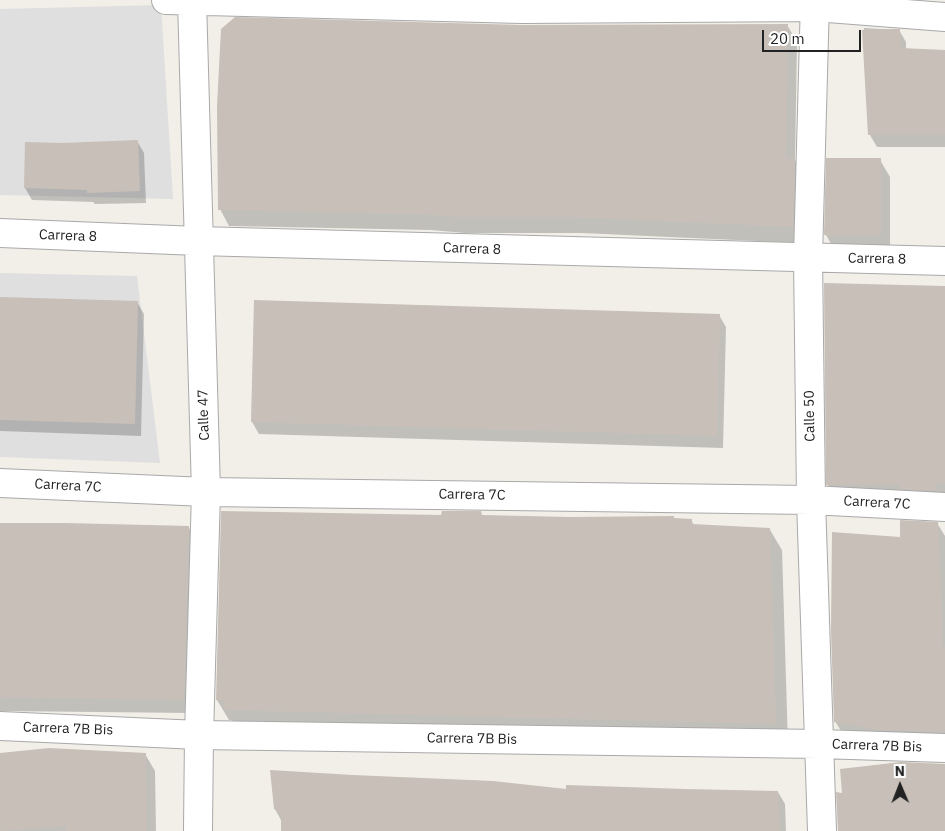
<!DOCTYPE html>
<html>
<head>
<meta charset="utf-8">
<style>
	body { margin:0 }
	#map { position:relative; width:945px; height:831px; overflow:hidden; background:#f2efe9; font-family:"IBM Plex Sans",sans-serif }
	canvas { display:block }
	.north { position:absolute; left:875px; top:761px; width:50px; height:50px; -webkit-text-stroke:4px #fff; paint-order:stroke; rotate:359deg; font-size:14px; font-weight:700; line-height:20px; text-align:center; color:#222 }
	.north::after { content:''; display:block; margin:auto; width:18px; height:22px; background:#222; clip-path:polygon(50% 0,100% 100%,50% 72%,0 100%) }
	.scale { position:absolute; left:762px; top:30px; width:99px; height:22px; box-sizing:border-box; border:2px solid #222; border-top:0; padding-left:6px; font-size:15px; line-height:18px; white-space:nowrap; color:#222; -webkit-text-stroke:4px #fff; paint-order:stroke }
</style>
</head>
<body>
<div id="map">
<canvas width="945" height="831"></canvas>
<div class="north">N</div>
<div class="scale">20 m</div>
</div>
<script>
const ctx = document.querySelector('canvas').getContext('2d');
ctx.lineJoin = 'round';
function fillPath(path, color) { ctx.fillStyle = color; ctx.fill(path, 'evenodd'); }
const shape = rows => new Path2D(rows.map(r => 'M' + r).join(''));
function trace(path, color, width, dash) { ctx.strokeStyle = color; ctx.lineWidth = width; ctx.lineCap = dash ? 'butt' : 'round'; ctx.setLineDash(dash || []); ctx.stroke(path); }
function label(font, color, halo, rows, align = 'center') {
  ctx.font = font + ' "IBM Plex Sans",sans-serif'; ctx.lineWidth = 4; ctx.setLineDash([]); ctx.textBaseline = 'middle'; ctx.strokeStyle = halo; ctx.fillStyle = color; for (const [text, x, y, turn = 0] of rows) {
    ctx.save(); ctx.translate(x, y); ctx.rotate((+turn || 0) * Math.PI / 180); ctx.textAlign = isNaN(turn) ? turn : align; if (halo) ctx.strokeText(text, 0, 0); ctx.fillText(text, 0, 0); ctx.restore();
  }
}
const residential = shape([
	[161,5,173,199,0,195,0,9],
	[0,273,137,276,160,463,0,457]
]);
const shadow = shape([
	[787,25,797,42,795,160,804,176,802,243,581,233,465,233,431,230,229,226,220,209],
	[864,28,899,30,906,42,906,50,945,51,945,147,877,147,870,135],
	[137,141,144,153,146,203,95,204,93,202,32,200,25,188,26,143,62,144],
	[880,160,890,177,890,252,836,252,826,235],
	[945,287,945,510,839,504,828,485],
	[0,298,137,302,144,314,141,436,0,431],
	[256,301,719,315,726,327,723,448,259,434,252,422],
	[675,520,691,520,694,525,770,530,782,550,788,744,238,730,232,720,229,720,217,700],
	[937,523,945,536,945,746,844,736,835,721,901,538],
	[0,524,189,528,197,542,192,713,0,711],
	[0,754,145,754,155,771,156,831,0,831],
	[472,780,567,791,778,792,785,804,786,831,283,831,282,822,275,809,473,781]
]);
const building = shape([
	[235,17,522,25,788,24,786,158,795,158,793,227,571,217,455,217,421,214,218,210,217,106,221,29],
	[892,29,900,29,901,48,945,50,945,135,868,135,862,30],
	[138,140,140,191,87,193,87,190,24,188,25,142,62,143],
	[826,158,881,158,881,235,824,235],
	[824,283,945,286,945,483,936,483,937,491,899,489,899,484,826,485],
	[0,297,138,301,135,424,0,420],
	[254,300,720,314,717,436,251,422],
	[221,511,441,515,442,511,481,511,482,515,571,517,674,516,674,518,692,519,692,524,770,528,776,724,225,710,224,700,216,700],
	[900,520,938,522,943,647,945,647,945,732,879,730,834,722,831,630,832,532,900,537],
	[0,523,65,523,189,526,184,700,0,697],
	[49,748,146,753,147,831,66,831,66,826,0,831,0,753],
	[901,762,945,764,945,831,838,831,836,792,842,793,840,769],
	[270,770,353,775,493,781,566,789,566,785,685,789,778,791,780,831,281,831,281,814,274,809]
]);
const minor = shape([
	[166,0,522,9,815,7,945,17],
	[192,0,206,492,199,735,198,831],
	[815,0,808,257,811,500,822,831],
	[0,233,198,241,945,261],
	[0,483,206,492,811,500,945,507],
	[0,726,199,735,819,744,945,748]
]);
const streetNames = [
	["Carrera 8",68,236,2],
	["Carrera 8",472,249,2],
	["Carrera 8",877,259,1],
	["Calle 47",204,415,-92],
	["Calle 50",810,416,-91],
	["Carrera 7C",68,486,3],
	["Carrera 7C",472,495,1],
	["Carrera 7C",877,503,3],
	["Carrera 7B Bis",68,729,2],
	["Carrera 7B Bis",472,739,1],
	["Carrera 7B Bis",877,746,2]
];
fillPath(residential, '#e0dfdf');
fillPath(shadow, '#0003');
fillPath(building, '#c7bfb8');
trace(minor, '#a9a9a9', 30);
trace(minor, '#fff', 28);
label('14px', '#222', '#fff', streetNames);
</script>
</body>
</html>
